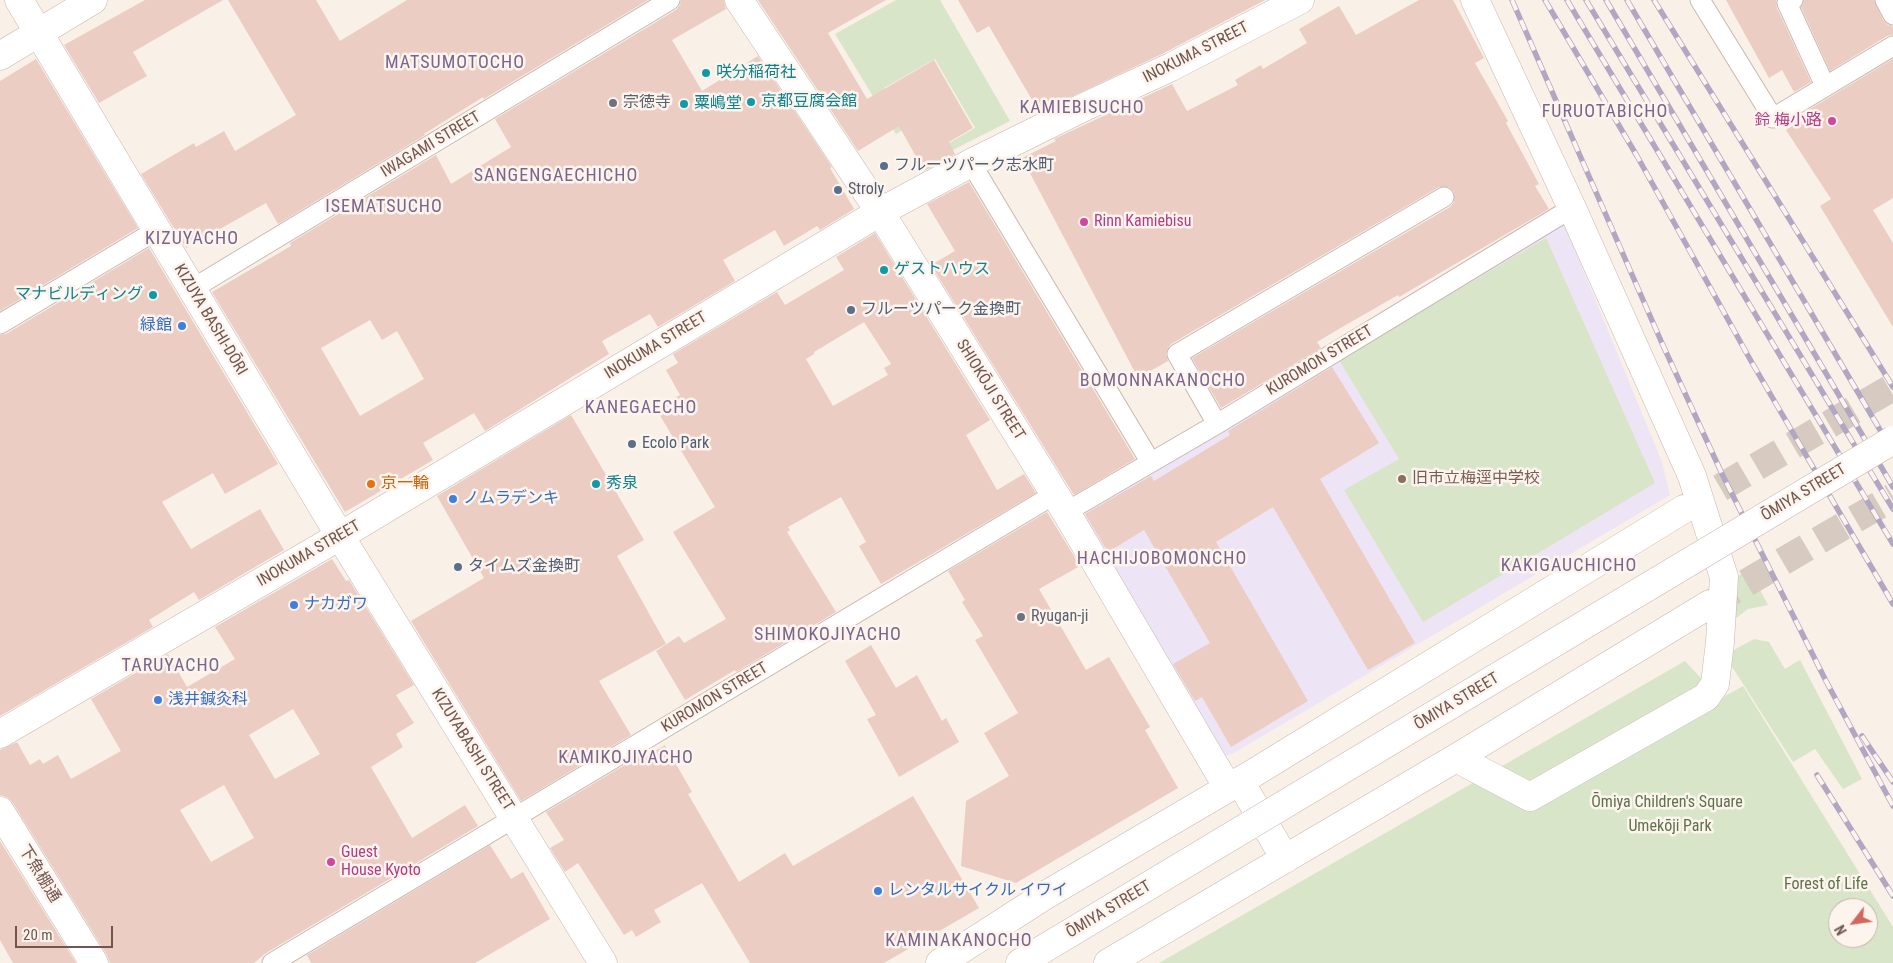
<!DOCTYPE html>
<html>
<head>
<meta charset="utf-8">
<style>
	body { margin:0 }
	#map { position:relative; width:1893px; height:963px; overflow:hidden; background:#f9f0e7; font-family:"Roboto Condensed",sans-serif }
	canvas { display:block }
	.north { position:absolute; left:1828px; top:898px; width:50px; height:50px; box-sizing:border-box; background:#fdf4ed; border:1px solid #c5b5ae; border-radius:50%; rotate:240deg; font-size:14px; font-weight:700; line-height:20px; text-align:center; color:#70564f }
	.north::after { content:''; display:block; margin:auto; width:18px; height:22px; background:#d3675d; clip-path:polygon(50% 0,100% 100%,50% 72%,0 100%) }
	.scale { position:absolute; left:15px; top:926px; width:98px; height:22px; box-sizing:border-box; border:2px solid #70564f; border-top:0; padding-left:6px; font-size:15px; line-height:18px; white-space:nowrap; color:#70564f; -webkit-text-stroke:4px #fdf4ed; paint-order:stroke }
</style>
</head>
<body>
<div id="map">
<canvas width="1893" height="963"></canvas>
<div class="north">N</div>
<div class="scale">20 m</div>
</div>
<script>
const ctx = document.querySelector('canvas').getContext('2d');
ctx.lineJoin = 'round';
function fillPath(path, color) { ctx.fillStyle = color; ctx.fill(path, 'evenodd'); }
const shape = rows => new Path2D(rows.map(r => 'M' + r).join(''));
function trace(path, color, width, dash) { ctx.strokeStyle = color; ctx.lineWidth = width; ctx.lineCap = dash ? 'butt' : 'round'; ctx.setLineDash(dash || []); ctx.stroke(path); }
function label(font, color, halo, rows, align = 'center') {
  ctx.font = font + ' "Roboto Condensed","Noto Sans JP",sans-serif'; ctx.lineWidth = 5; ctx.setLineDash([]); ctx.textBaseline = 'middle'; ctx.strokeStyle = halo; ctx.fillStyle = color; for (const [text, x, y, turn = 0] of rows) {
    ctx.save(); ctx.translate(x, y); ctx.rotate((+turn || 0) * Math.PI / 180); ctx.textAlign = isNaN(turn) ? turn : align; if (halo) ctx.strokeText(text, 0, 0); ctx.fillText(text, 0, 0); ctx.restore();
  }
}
const education = shape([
	[1563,221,1662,462,1670,495,1232,754,1221,757,1085,522,1087,510]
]);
const green = shape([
	[896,0,940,0,1010,121,941,156,937,150,975,128,935,59,884,88,906,128,896,134,835,34],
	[1546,238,1655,483,1423,622,1344,490,1399,459,1339,360],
	[1749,569,1768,605,1748,609,1736,618,1732,610,1736,602,1738,584,1735,578],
	[1754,639,1769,642,1785,669,1800,660,1862,779,1843,789,1815,749,1793,762,1729,662,1732,651],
	[1685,661,1720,699,1743,686,1893,927,1893,963,1159,963],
	[1838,908,1868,908,1868,938,1838,938]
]);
const building = shape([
	[145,0,223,0,133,52,147,76,99,103,64,45],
	[228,0,316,0,340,41,407,0,648,0,484,99,483,97,424,134,425,135,278,224,266,203,186,248,141,174,194,143,196,147,224,131,235,151,296,115],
	[681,0,724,0,726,9,672,40,702,91,758,56,832,167,830,168,854,209,820,230,817,226,784,246,775,230,723,260,735,281,658,327,650,314,602,341,609,354,485,431,474,413,423,443,433,460,345,512,212,292,291,246,290,243,436,155,451,184,511,147,495,119,676,10,680,5],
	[370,320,382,340,397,331,424,379,360,416,321,348],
	[758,0,886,0,828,33,867,99,934,60,973,128,949,142,955,154,924,171,899,126,858,151],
	[958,0,1265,0,1164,53,1039,112,989,26,977,33],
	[1419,0,1453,0,1484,58,1475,63,1508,121,1506,123,1539,184,1535,186,1549,209,1399,297,1398,295,1337,330,1317,342,1321,348,1221,408,1192,358,1450,207,1454,202,1454,192,1449,187,1439,187,1171,344,1168,348,1166,354,1168,361,1138,378,1022,158,1056,141,1054,139,1172,84,1187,111,1238,85,1235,80,1261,65,1263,69,1307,43,1299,29,1339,6,1356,35],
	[1726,0,1776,0,1777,8,1811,82,1794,92,1782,70,1769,78],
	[1804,0,1874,0,1883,20,1888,25,1893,26,1893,35,1887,36,1830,71,1801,7],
	[36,59,138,228,0,311,0,81],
	[1893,59,1893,198,1873,210,1893,243,1893,327,1820,206,1831,199,1786,130,1807,117,1805,112],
	[969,182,1135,459,1074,495,931,265,955,251,927,204],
	[875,233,990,420,966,435,997,490,1024,474,1036,493,881,584,859,546,866,542,841,497,788,527,790,530,787,532,836,612,736,672,735,670,685,700,656,651,679,636,684,643,726,619,673,532,715,507,656,409,680,395,666,370,678,363,673,354,777,292,785,305,844,270,836,257],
	[864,322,891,364,884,368,888,375,833,406,806,359,814,354,814,352],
	[149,248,278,464,225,494,213,473,162,502,191,549,260,509,284,550,199,600,194,592,149,620,153,627,0,716,0,335,6,334],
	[1332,367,1379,443,1320,479,1415,643,1368,670,1273,507,1216,542,1308,701,1231,747,1202,697,1195,701,1173,664,1210,643,1144,530,1108,552,1085,514,1151,476,1154,481,1230,435,1228,431],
	[571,415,644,540,617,556,666,644,599,681,631,735,521,801,411,621,484,578,437,496],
	[1047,512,1080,566,1039,589,1086,670,1109,657,1150,727,1145,730,1178,788,1016,883,961,866,966,801,1009,776,984,733,1018,713,975,640,983,636,962,602,965,600,948,571],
	[332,559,346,581,349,580,414,685,396,695,414,723,396,734,403,747,371,767,412,838,465,805,478,826,266,953,254,963,110,963,107,955,13,803,8,798,0,795,0,750,17,742,30,765,40,759,43,764,58,755,71,779,121,751,91,699,168,654,187,687,235,659,215,627],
	[293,709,320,754,275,779,249,735],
	[224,785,254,838,211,862,180,810],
	[871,645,896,688,917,675,942,721,946,718,959,742,899,777,867,719,876,715,845,661],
	[665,745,692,792,688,794,739,882,785,853,793,866,913,796,979,908,884,963,750,963,702,883,654,910,661,922,636,937,632,930,624,935,578,863,565,872,550,848,564,840,546,812,643,754,645,757],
	[0,841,76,963,13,963,0,940],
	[490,845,511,879,523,872,550,919,475,963,311,963,307,955]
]);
const minorTunnel = shape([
	[1684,509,1893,387],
	[1710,604,1893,497]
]);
const service = shape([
	[1700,0,1773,118,1893,46],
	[1793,0,1787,3,1825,86],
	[1885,0,1893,15],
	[971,163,1150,461],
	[192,289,670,0],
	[0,324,157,230],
	[1217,424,1177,354,1444,197],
	[1066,512,1217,424,1572,208],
	[272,963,1055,494]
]);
const minor = shape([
	[19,0,340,536,603,963],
	[739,0,880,212,1066,512,1228,788],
	[0,56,93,0],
	[0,734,340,536,880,212,971,163,1082,108,1171,67,1300,0],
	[1456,758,1530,797,1706,697,1715,684,1720,642,1724,577,1692,476,1572,208,1475,0],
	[1240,781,1285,859],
	[0,811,94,963],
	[940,963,1044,896,1252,774,1684,509],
	[1108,963,1456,758,1710,604]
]);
const secondary = shape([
	[1020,963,1250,825]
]);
const rail = shape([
	[1512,0,1661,341,1723,476,1826,681,1893,806],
	[1545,0,1637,156,1751,361,1893,604],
	[1567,0,1893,544],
	[1586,0,1893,509],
	[1606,0,1893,487],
	[1627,0,1893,452],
	[1654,0,1893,387],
	[1862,736,1893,782],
	[1817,775,1893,896]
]);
const secondaryBridge = shape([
	[1250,825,1893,440]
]);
const markers = [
	[706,73,5,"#0f9aa8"],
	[751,102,5,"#0f9aa8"],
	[613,103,5,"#6b7280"],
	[684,104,5,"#0f9aa8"],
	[1832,121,5,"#d1479c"],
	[884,166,5,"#5c6f8a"],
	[838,190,5,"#5c6f8a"],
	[1084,222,5,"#d1479c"],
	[884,270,5,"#0f9aa8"],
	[153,295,5,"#0f9aa8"],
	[851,310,5,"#5c6f8a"],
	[182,326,5,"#3f7fe0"],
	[632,444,5,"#5c6f8a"],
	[1402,479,5,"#8d6e63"],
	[371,484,5,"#e8710a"],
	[596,484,5,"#0f9aa8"],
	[453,499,5,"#3f7fe0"],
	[458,567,5,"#5c6f8a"],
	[294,605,5,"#3f7fe0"],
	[1021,617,5,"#6b7280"],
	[158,700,5,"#3f7fe0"],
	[331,862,5,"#d1479c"],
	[878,891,5,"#3f7fe0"]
];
const streetNames = [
	["INOKUMA STREET",1196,53,-27],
	["IWAGAMI STREET",431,145,-31],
	["KIZUYA BASHI-DŌRI",210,320,59],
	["INOKUMA STREET",656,346,-31],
	["KUROMON STREET",1320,361,-31],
	["SHIOKŌJI STREET",990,390,58],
	["ŌMIYA STREET",1804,493,-31],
	["INOKUMA STREET",309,554,-30],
	["KUROMON STREET",715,698,-31],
	["ŌMIYA STREET",1457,702,-31],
	["KIZUYABASHI STREET",472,750,58],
	["下魚棚通",39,874,58],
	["ŌMIYA STREET",1109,910,-31]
];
const cultureNames = [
	["咲分稲荷社",716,73],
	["京都豆腐会館",761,102],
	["粟嶋堂",694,104],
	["ゲストハウス",894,270],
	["マナビルディング",143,295,"right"],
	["秀泉",606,484]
];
const worshipNames = [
	["宗徳寺",623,103],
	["Ryugan-ji",1031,617]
];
const hotelNames = [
	["鈴 梅小路",1822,121,"right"],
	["Rinn Kamiebisu",1094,222],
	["Guest",341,853],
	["House Kyoto",341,871]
];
const serviceNames = [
	["フルーツパーク志水町",894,166],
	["Stroly",848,190],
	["フルーツパーク金換町",861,310],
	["Ecolo Park",642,444],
	["タイムズ金換町",468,567]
];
const shopNames = [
	["緑館",172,326,"right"],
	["ノムラデンキ",463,499],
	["ナカガワ",304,605],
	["浅井鍼灸科",168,700],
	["レンタルサイクル イワイ",888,891]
];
const educationNames = [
	["旧市立梅逕中学校",1412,479]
];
const foodNames = [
	["京一輪",381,484]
];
const parkNames = [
	["Ōmiya Children's Square",1667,803],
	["Umekōji Park",1670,827],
	["Forest of Life",1826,885]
];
const neighbourhoodNames = [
	["MATSUMOTOCHO",455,63],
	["KAMIEBISUCHO",1082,108],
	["FURUOTABICHO",1605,112],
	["SANGENGAECHICHO",556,176],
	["ISEMATSUCHO",384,207],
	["KIZUYACHO",192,239],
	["BOMONNAKANOCHO",1163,381],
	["KANEGAECHO",641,408],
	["HACHIJOBOMONCHO",1162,559],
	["KAKIGAUCHICHO",1569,566],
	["SHIMOKOJIYACHO",828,635],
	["TARUYACHO",171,666],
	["KAMIKOJIYACHO",626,758],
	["KAMINAKANOCHO",959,941]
];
fillPath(education, '#ede4f6');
fillPath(green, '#d8e5c8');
fillPath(building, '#ebcdc3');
trace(minorTunnel, '#d7cac1', 28, [28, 14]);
trace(service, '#cab7af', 21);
trace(minor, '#cab7af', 29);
trace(secondary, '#ceb9b0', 29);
trace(service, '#fff', 19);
trace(minor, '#fff', 28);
trace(secondary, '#fff', 28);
trace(rail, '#b2a7c2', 5.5);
trace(rail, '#fdf4ed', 4, [11]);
trace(secondaryBridge, '#ceb9b0', 29, []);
trace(secondaryBridge, '#fff', 28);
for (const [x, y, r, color] of markers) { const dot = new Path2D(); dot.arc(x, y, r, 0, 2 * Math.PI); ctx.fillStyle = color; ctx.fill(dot); trace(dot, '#fdf4ed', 2); }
label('16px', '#70564f', '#fdf4ed', streetNames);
label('16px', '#0d838f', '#fdf4ed', cultureNames, 'left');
label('16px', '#5b616d', '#fdf4ed', worshipNames, 'left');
label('16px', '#b23c85', '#fdf4ed', hotelNames, 'left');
label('16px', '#4e5e75', '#fdf4ed', serviceNames, 'left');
label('16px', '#366cbe', '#fdf4ed', shopNames, 'left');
label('16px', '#785e54', '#fdf4ed', educationNames, 'left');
label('16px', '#c56008', '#fdf4ed', foodNames, 'left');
label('16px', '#5c7449', '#fdf4ed', parkNames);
ctx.letterSpacing = '1px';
label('18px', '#7a668c', '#fdf4ed', neighbourhoodNames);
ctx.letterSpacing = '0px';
</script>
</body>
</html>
